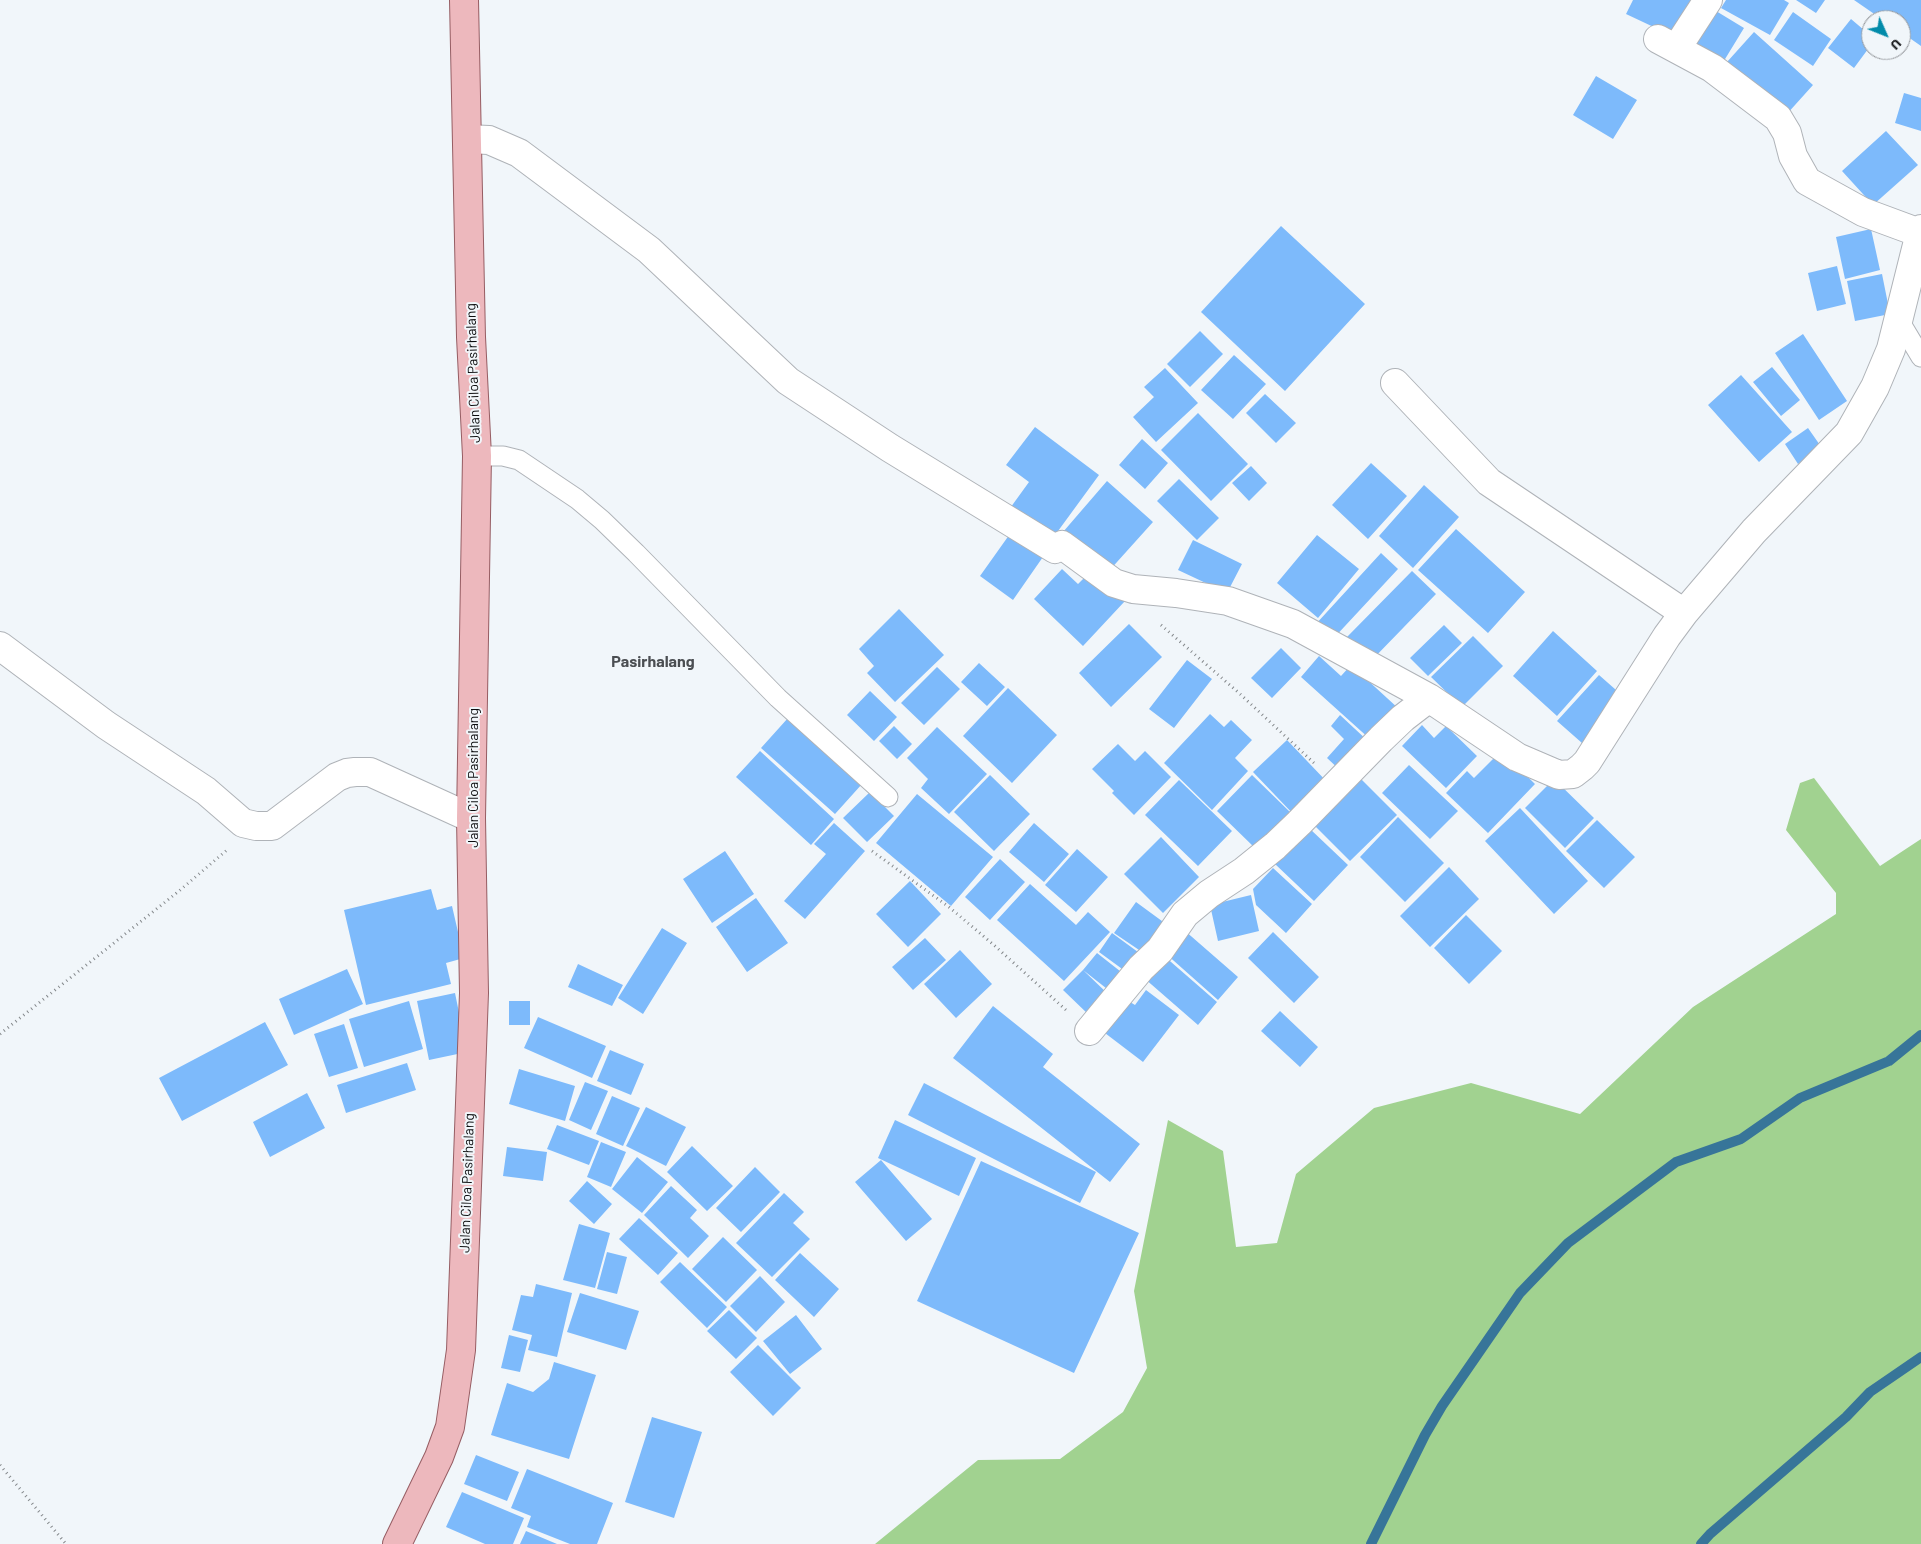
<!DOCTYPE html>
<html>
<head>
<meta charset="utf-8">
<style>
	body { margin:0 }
	#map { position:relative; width:1921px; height:1544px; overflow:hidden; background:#f1f6fa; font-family:Barlow,sans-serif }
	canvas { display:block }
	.north { position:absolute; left:1861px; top:10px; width:50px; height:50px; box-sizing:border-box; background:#f1f6fa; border:1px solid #95989c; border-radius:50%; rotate:134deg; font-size:14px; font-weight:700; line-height:20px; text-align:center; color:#0b0c0e }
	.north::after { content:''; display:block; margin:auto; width:18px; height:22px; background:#028baa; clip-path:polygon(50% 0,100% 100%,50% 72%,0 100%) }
</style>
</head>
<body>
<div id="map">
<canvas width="1921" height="1544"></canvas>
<div class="north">U</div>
</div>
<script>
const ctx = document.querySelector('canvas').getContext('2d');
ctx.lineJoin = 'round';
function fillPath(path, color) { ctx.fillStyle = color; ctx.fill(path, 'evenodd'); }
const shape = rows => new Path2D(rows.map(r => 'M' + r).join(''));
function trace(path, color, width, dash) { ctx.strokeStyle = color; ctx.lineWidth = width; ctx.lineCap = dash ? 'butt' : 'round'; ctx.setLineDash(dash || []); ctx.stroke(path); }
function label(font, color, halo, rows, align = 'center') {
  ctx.font = font + ' Barlow,sans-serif'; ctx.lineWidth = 4; ctx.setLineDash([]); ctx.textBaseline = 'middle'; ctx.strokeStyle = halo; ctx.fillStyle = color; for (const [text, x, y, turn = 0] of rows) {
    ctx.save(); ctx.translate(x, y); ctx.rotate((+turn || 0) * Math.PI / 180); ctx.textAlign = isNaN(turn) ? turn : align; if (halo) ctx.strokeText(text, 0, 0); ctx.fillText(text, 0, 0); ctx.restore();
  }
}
const green = shape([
	[1814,778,1880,866,1921,839,1921,1544,875,1544,978,1460,1060,1459,1123,1412,1147,1368,1134,1291,1168,1120,1223,1151,1236,1247,1277,1243,1296,1174,1374,1108,1471,1083,1580,1114,1693,1007,1836,914,1836,893,1786,830,1800,783]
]);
const stream = shape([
	[1371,1544,1425,1435,1442,1406,1520,1293,1568,1243,1676,1162,1741,1139,1800,1098,1889,1061,1921,1035],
	[1701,1544,1710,1534,1846,1417,1870,1392,1921,1357]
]);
const building = shape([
	[1633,0,1691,0,1695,2,1677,38,1626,14],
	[1726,0,1784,0,1789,3,1770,35,1721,8],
	[1796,0,1825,0,1816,13],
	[1854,0,1921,0,1921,46,1901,32,1901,20,1883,20],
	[1716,11,1744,28,1722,64,1694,47],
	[1793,12,1831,39,1813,66,1774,40],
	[1851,19,1871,36,1871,45,1854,68,1828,48],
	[1754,32,1813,85,1786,115,1727,62],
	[1596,76,1637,100,1613,139,1573,115],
	[1904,93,1921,98,1921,131,1895,123],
	[1886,131,1918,165,1873,205,1842,171],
	[1281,226,1365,304,1285,391,1201,312],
	[1871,229,1880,270,1845,279,1836,237],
	[1837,266,1846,304,1817,311,1808,273],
	[1882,274,1890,314,1855,321,1847,281],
	[1200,331,1223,354,1190,387,1167,364],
	[1803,334,1847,401,1819,420,1775,353],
	[1234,355,1266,384,1233,419,1201,390],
	[1772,367,1800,400,1781,416,1753,382],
	[1165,368,1198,403,1156,442,1133,417,1154,397,1144,387],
	[1741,375,1792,432,1759,462,1708,405],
	[1265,394,1296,423,1276,443,1246,413],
	[1198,413,1248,464,1211,501,1161,450],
	[1035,427,1099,475,1050,542,1008,511,1029,482,1006,465],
	[1808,428,1822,448,1798,464,1785,444],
	[1142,439,1168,463,1145,489,1119,465],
	[1371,463,1407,496,1368,539,1332,505],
	[1251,466,1267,483,1249,501,1232,483],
	[1179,479,1219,518,1197,540,1157,501],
	[1107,481,1153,522,1108,572,1063,532],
	[1424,485,1459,517,1413,568,1379,536],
	[1456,529,1525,592,1488,633,1418,570],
	[1012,531,1045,554,1013,600,980,576],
	[1317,535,1359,569,1318,618,1277,583],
	[1193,540,1242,564,1227,593,1178,570],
	[1381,553,1398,569,1332,640,1315,625],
	[1062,569,1078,584,1092,570,1125,601,1083,646,1034,599],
	[1412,571,1436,594,1371,661,1347,637],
	[899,609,944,655,895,702,867,673,874,666,859,649],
	[1129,624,1162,657,1111,707,1079,673],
	[1444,625,1462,643,1428,676,1410,658],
	[1553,631,1597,671,1557,716,1513,676],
	[1473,636,1503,666,1462,707,1431,677],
	[1281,648,1301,668,1272,698,1251,678],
	[1319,656,1341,676,1351,665,1399,709,1371,740,1301,677],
	[1187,660,1212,679,1174,728,1149,709],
	[979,663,1005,687,987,706,961,682],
	[937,667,960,689,924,725,901,703],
	[1599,675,1624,697,1582,743,1557,721],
	[1008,688,1057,735,1012,783,963,736],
	[870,691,897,717,874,741,847,715],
	[1210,714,1224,727,1231,720,1252,740,1235,758,1248,771,1212,810,1164,763],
	[1340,715,1369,742,1342,772,1327,758,1344,739,1331,726],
	[788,718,862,784,835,814,761,748],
	[1422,725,1434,738,1446,726,1477,756,1446,788,1402,746],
	[894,726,912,744,897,759,879,741],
	[937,727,987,774,949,814,921,788,928,779,907,758],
	[1287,740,1329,784,1296,817,1253,772],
	[1118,744,1135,761,1145,751,1171,777,1134,815,1112,793,1114,791,1092,769],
	[760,751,834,819,811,845,736,777],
	[1501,751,1535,784,1488,833,1446,793,1467,771,1474,778],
	[1409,765,1458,811,1430,839,1382,793],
	[990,775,1030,814,994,851,954,812],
	[1252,775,1291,813,1256,849,1217,811],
	[1361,779,1397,815,1350,861,1315,826],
	[1554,779,1594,818,1565,848,1525,808],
	[1179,780,1232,831,1198,866,1145,815],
	[870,792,894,816,867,842,843,818],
	[917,794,993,857,951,906,876,843],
	[1520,808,1588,881,1554,914,1485,841],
	[1398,817,1444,863,1405,902,1360,857],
	[1597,820,1635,857,1604,888,1566,851],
	[834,823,865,851,805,919,784,901,826,854,814,844],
	[1034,823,1069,854,1044,882,1009,852],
	[1309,828,1348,865,1314,901,1275,864],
	[1161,837,1199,877,1163,913,1124,874],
	[1077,849,1108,877,1076,912,1045,885],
	[725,851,754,894,712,923,683,879],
	[1000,859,1025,882,990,920,965,897],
	[1449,867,1479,899,1430,947,1400,916],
	[1273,868,1312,904,1286,933,1256,905,1253,889],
	[910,881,941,914,908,947,876,914],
	[1030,884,1076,925,1088,912,1110,932,1064,981,997,920],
	[431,889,437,910,452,906,464,958,446,963,451,984,366,1005,344,910],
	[1251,895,1259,931,1218,941,1210,905],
	[756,898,788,943,747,972,716,927],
	[1136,902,1166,924,1145,954,1114,933],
	[1466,915,1502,951,1469,984,1434,948],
	[662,928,687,943,643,1014,618,998],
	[1184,930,1238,977,1218,1000,1165,953],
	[1273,932,1319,977,1294,1003,1248,958],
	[1112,933,1142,955,1129,974,1099,952],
	[925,938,946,960,913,990,892,967],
	[960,950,992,984,956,1018,924,984],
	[1097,953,1125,975,1111,992,1083,970],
	[1163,955,1217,1002,1198,1025,1144,978],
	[578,964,623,985,612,1006,568,987],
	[347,969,363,1004,294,1035,279,999],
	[1083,970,1109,995,1089,1015,1063,990],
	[1146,990,1179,1015,1143,1062,1101,1030,1125,999,1135,1005],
	[455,993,467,1052,429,1060,417,1001],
	[409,1001,423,1049,364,1067,349,1019],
	[509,1001,530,1001,530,1025,509,1025],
	[993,1006,1053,1054,1043,1067,1140,1144,1110,1182,953,1058],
	[1280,1011,1318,1047,1300,1067,1261,1031],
	[538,1017,606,1046,592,1078,524,1048],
	[265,1022,288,1065,182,1121,159,1078],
	[344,1024,358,1068,329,1077,314,1034],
	[610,1050,644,1064,631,1095,597,1081],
	[407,1063,416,1090,346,1113,337,1085],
	[519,1069,575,1086,565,1121,509,1104],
	[585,1082,608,1091,591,1130,569,1120],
	[924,1083,1096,1172,1080,1203,908,1115],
	[307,1093,325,1128,270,1157,253,1122],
	[612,1096,640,1108,623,1146,596,1134],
	[646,1107,686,1127,666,1166,626,1146],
	[895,1120,976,1158,959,1196,878,1158],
	[557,1125,599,1141,589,1165,547,1149],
	[601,1142,626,1152,611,1187,587,1177],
	[692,1146,733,1186,707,1211,667,1172],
	[507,1147,547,1152,543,1181,503,1176],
	[637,1157,668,1182,642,1213,612,1189],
	[881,1160,932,1219,906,1241,855,1182],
	[981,1161,1139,1233,1074,1373,917,1301],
	[755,1167,780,1192,741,1232,716,1208],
	[587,1181,612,1204,594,1224,569,1201],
	[671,1186,697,1210,690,1218,709,1236,688,1258,644,1215],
	[784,1193,804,1212,793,1223,810,1239,772,1277,736,1243],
	[639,1218,678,1253,658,1275,619,1239],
	[579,1224,610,1233,595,1288,563,1280],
	[723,1237,757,1270,726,1302,692,1269],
	[607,1252,627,1257,617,1294,597,1289],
	[800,1253,839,1289,814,1317,775,1280],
	[680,1262,727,1307,707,1328,660,1282],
	[760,1276,785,1302,756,1332,730,1306],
	[536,1284,572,1293,557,1357,528,1350,532,1335,512,1330,521,1295,533,1297],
	[580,1293,639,1311,626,1350,567,1332],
	[729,1310,757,1338,736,1359,707,1331],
	[796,1315,822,1349,790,1374,763,1341],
	[509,1335,528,1340,520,1372,501,1368],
	[758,1345,801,1388,773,1416,730,1372],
	[554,1362,596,1375,569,1459,491,1435,507,1383,533,1392,549,1379],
	[652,1417,702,1432,674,1518,625,1502],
	[476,1455,519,1472,507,1501,464,1484],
	[527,1469,613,1503,597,1544,570,1544,527,1527,531,1516,511,1508],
	[462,1492,524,1518,513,1544,485,1544,446,1527],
	[526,1531,557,1544,520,1544]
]);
const path = shape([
	[1161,625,1239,693,1314,763],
	[872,851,949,907,995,946,1066,1010],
	[0,1034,179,891,227,850],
	[0,1465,66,1544]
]);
const service = shape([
	[1897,317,1921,357],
	[477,456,503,456,519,460,577,499,602,520,636,553,778,698,888,797]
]);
const minor = shape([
	[1658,39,1712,68,1778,118,1787,133,1793,156,1807,181,1863,212,1920,233],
	[1683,51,1682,40,1708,0],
	[467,139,489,140,519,153,649,250,788,381,890,448,1055,549,1062,545,1114,583,1133,589,1176,593,1228,601,1293,624,1429,698],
	[1395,383,1489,482,1684,613],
	[0,646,106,725,206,791,243,823,256,826,272,826,337,777,347,773,355,772,370,772,471,818],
	[1089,1031,1141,968,1160,950,1185,914,1209,894,1244,871,1275,846,1299,823,1381,739,1403,718,1429,698,1517,757,1559,775,1573,774,1582,767,1587,762,1667,636,1684,613,1754,531,1849,433,1875,387,1891,349,1921,229]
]);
const primary = shape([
	[397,1544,439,1457,450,1427,461,1350,474,993,471,818,477,456,471,337,464,0]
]);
const streetNames = [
	["Jalan Ciloa Pasirhalang",473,373,-92],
	["Jalan Ciloa Pasirhalang",473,778,-90],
	["Jalan Ciloa Pasirhalang",467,1183,-88]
];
const quarterNames = [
	["Pasirhalang",653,662]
];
fillPath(green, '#a1d290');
trace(stream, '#377599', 10);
fillPath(building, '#7dbafb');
trace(service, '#afb3b8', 21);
trace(minor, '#afb3b8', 30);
trace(primary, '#965d63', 30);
trace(path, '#84888b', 3, [1, 4]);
trace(service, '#fff', 19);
trace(minor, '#fff', 28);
trace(primary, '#edb8bd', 28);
label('14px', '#0b0c0e', '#f1f6fa', streetNames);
label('bold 16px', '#4b4e52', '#f1f6fa', quarterNames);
</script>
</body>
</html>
